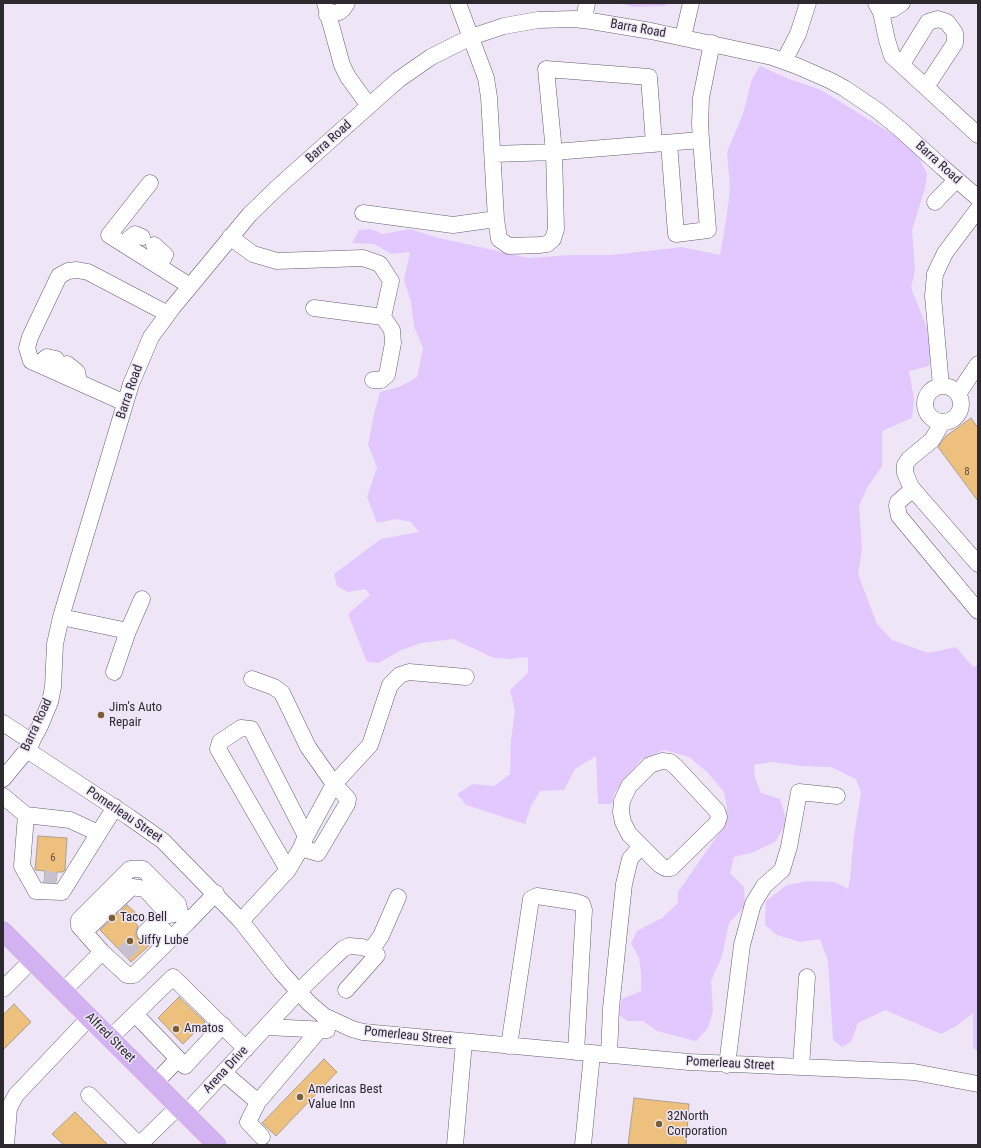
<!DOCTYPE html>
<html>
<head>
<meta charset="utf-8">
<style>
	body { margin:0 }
	#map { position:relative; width:981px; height:1148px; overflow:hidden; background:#eee6f7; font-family:"Roboto Condensed",sans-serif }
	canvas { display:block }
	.frame { position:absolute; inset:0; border:4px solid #2c292f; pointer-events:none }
</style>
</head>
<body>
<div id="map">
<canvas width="981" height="1148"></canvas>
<div class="frame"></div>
</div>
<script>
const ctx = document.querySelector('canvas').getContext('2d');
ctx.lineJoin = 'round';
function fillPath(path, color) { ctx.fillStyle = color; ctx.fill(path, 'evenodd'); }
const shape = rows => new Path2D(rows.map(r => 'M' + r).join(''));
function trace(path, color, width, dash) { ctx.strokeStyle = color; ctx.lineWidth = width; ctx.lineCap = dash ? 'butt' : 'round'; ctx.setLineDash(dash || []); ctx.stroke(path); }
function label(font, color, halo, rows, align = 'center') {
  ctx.font = font + ' "Roboto Condensed",sans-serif'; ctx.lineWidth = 3; ctx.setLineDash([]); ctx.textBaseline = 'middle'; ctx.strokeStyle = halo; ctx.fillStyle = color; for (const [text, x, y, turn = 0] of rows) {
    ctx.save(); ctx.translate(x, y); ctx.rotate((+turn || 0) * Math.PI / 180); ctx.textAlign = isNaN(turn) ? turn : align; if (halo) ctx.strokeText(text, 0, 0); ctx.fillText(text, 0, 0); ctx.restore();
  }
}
const green = shape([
	[619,3,668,3,665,6,634,7],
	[760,66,789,79,821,90,902,140,919,157,927,174,925,188,912,230,915,270,911,288,926,325,931,347,929,366,909,371,914,400,912,418,882,431,882,466,867,488,859,506,862,549,858,574,877,624,892,640,928,653,956,647,973,667,978,665,978,1052,973,1048,973,1013,956,1026,941,1034,885,1010,858,1023,851,1042,842,1047,833,1040,828,961,820,939,800,942,777,935,765,925,766,901,787,885,809,881,835,882,848,889,850,879,854,836,861,793,856,779,831,767,801,766,772,762,754,765,755,778,761,793,780,799,787,822,775,842,754,852,734,857,730,873,744,887,745,906,729,923,722,956,711,981,713,1011,708,1028,696,1041,657,1031,643,1021,627,1021,619,1015,622,999,641,991,641,974,639,958,631,943,637,931,662,918,678,903,678,892,724,826,727,807,724,792,707,772,689,757,664,750,641,760,627,776,614,794,612,804,598,804,596,756,575,769,564,790,540,791,531,806,525,824,466,805,457,794,473,784,494,786,510,774,511,740,515,711,510,690,528,673,528,657,510,659,494,658,453,639,421,643,399,651,379,663,367,662,348,614,370,595,365,589,348,592,337,586,334,574,381,539,419,532,411,522,396,519,377,523,367,497,377,467,368,445,374,414,380,392,399,387,417,377,423,348,414,327,411,302,404,280,410,252,391,254,374,244,352,243,359,230,371,229,383,234,410,229,435,237,529,258,571,255,611,255,682,247,720,255,726,221,730,189,727,152,743,114,752,79]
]);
const building = shape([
	[971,418,978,428,978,501,938,447,946,436,971,418],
	[38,836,67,838,65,870,63,872,57,872,56,882,44,882,45,871,35,870,38,836],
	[127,905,137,914,132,919,138,926,136,931,136,936,138,939,143,942,148,942,151,940,153,942,131,962,100,930,127,905],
	[179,997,205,1022,183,1044,158,1018,179,997],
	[14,1004,31,1022,3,1050,3,1015,14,1004],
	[324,1059,337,1072,276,1136,262,1123,324,1059],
	[634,1098,689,1104,686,1145,628,1145,634,1098],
	[75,1112,108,1145,64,1145,52,1134,75,1112]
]);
const minorTunnel = shape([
	[44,878,56,881],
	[123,954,145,933]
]);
const minor = shape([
	[325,3,342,65,348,77,369,106],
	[458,3,486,78,489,97,496,219,499,239,509,246,539,245,547,244,553,239,556,229,554,152,701,140,700,123,701,98,712,43],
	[876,3,881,12,887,40,892,56,978,135],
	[881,12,893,9,902,3],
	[327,15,339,12,343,9,347,3],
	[584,20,587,3],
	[683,37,691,3],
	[784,61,798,34,808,3],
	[902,64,928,22,938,19,947,22,955,33,955,43,926,87],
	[669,143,676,234,708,230,701,140],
	[493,154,554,152,546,69,649,77,654,144],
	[150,183,109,235,190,286],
	[935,202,956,180],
	[363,213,453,225,496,219],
	[230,237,253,254,277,261,363,258,380,264,391,281,383,317,392,330,393,343,387,375,381,380,373,380],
	[123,244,135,234,142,237],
	[154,245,165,255,159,266],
	[314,308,383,317],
	[38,364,47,357,56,359],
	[67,364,77,372,79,382],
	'925 404a18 18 0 1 1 36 0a18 18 0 1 1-36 0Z',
	[941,386,933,296,935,274,945,253,978,209],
	[958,394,978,364],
	[125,403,31,361,27,348,30,337,59,276,68,271,77,270,88,272,168,314],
	[942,423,932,440,909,459,905,465,905,473,911,487,978,564],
	[913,489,898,502,897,506,899,516,978,611],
	[61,617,128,631,114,672],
	[128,631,142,599],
	[252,679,274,687,282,693,308,747,334,784,348,799,347,804,318,853,301,848],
	[3,723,32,742],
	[27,750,129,817,163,841,241,921,281,972,309,1003,324,1016,352,1029,363,1032,689,1062,914,1072,978,1084],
	[662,761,670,762,676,767,717,811,719,817,717,823,671,868,665,868,660,865,629,834,623,822,621,812,622,801,629,786,650,765,662,761],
	[3,779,27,750,40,726,50,702,53,687,55,644,61,617,131,384,151,337,173,307,250,214,279,186,398,80,431,57,471,37,504,26,538,20,574,19,591,21,651,31,772,57,797,66,829,80,844,88,878,111,900,129,942,167,978,198],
	[3,796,26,815,70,820,98,833],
	[26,815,22,866,36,891,62,892,115,807],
	[288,870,218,749,220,742,241,728,251,729,306,836],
	[241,921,288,870,301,848,306,836,334,784,370,745,390,685,400,675,409,672,466,677],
	[188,922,180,913,178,904,143,869,130,869,79,920,79,926,102,952,127,975,134,975,188,922,216,893],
	[84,932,132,887,145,889,169,915,180,913],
	[145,933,156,922,171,938],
	[371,950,381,936,398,897],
	[3,989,32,960],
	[63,991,102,952],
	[135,1014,185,1066,223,1025],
	[267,1027,327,1030],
	[110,1038,173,977,246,1049],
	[509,1046,531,899,537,896,576,902,582,904,584,910,576,1052],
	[609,1055,611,1008,624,884,630,859,641,846],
	[727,1065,742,945,753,904,764,886,782,870,789,847,799,792,837,796],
	[801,1067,807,977],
	[224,1073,258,1102,320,1029],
	[155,1083,178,1059],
	[89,1095,139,1145],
	[258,1102,248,1122,262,1137],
	[185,1114,298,992,328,963,343,949,349,946,362,947,371,950,377,955,346,990],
	[6,1145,9,1108,16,1095,89,1018],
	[139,1145,178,1107],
	[455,1145,464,1042],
	[583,1145,592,1054]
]);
const major = shape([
	[3,931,217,1145]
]);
const markers = [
	[101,715,4,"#7b5f32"],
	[112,918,4,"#7b5f32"],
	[130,941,4,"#7b5f32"],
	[176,1029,4,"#7b5f32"],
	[300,1097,4,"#7b5f32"],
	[659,1124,4,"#7b5f32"]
];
const numberNames = [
	["8",967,472],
	["6",53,858]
];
const streetNames = [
	["Barra Road",638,29,10],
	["Barra Road",329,142,-42],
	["Barra Road",938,163,42],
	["Barra Road",130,392,-71],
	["Barra Road",37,725,-65],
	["Pomerleau Street",124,815,34],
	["Pomerleau Street",408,1036,6],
	["Alfred Street",110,1038,45],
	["Pomerleau Street",730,1064,3],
	["Arena Drive",226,1070,-47]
];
const poiNames = [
	["Jim's Auto",109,708],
	["Repair",109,723],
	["Taco Bell",120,918],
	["Jiffy Lube",138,941],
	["Amatos",184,1029],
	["Americas Best",308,1090],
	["Value Inn",308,1105],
	["32North",667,1117],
	["Corporation",667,1132]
];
fillPath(green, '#e2c8fe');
fillPath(building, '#edc17d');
trace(building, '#aaa091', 1);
trace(minorTunnel, '#c7c0cf', 16, [16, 8]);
trace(minor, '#665f6d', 17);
trace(major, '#fff', 21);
trace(minor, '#fff', 16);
trace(major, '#d3b2f1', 20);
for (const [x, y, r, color] of markers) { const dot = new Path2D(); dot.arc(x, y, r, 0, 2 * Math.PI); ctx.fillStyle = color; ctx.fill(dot); trace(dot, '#eee6f7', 1.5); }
label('11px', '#5c4f42', null, numberNames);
label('13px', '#2c292f', '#eee6f7', streetNames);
label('13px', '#2c292f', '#eee6f7', poiNames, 'left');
</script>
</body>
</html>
